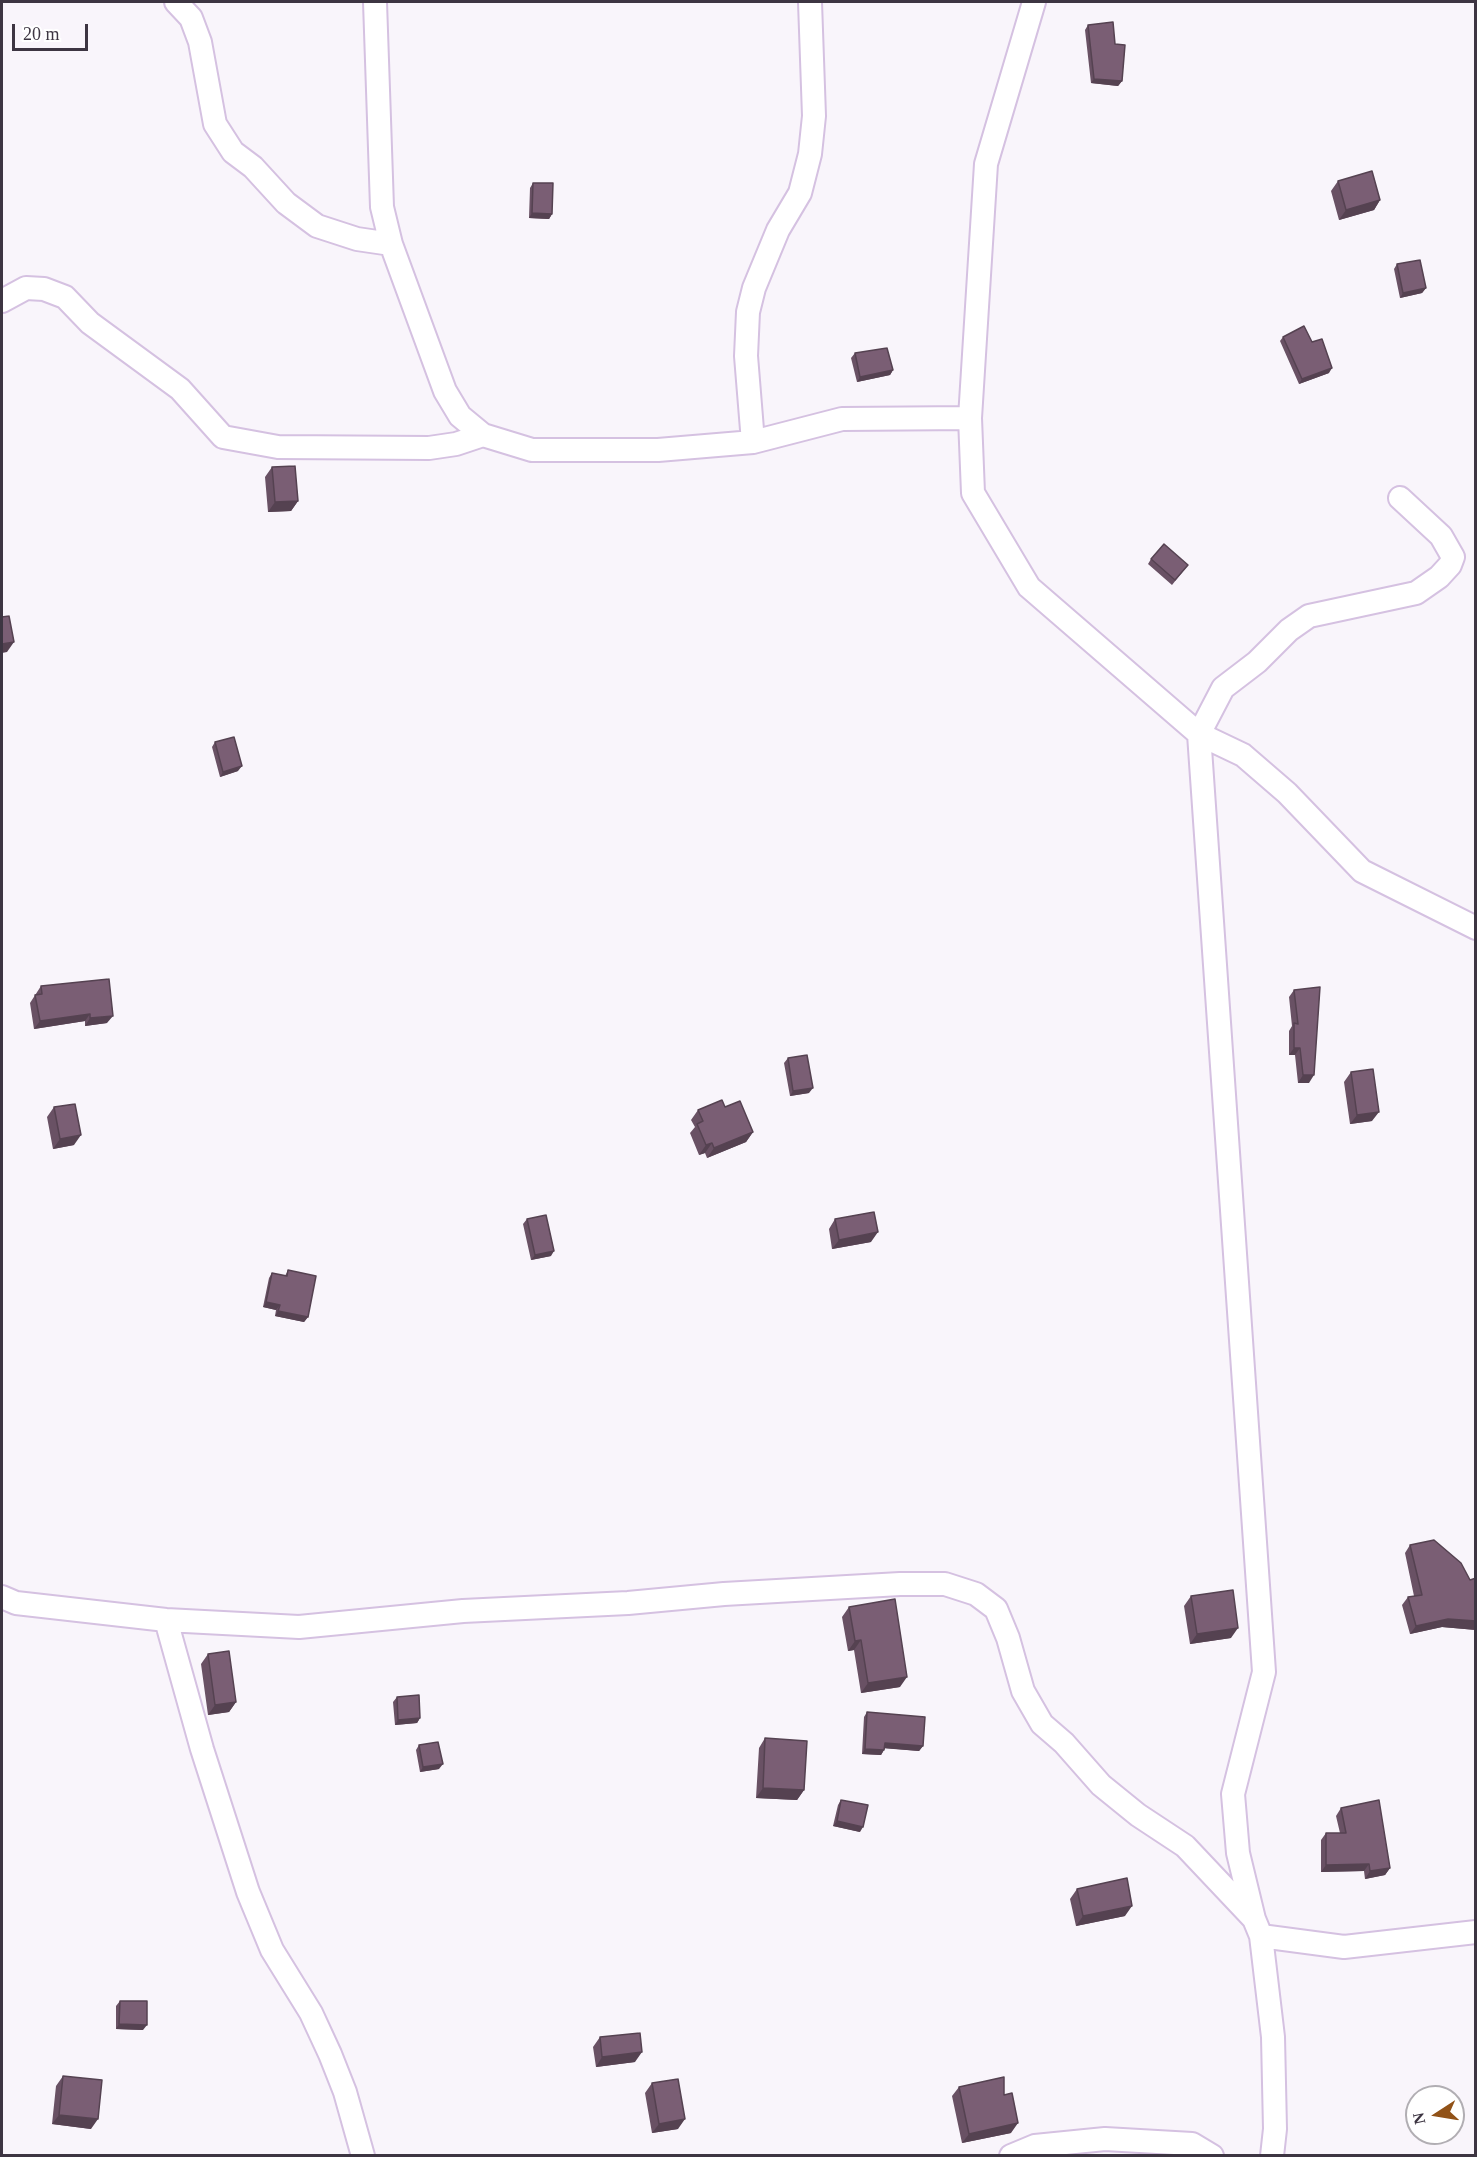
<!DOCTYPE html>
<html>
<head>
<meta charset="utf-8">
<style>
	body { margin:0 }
	#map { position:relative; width:1477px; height:2157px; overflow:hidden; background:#f9f5fb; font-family:Georgia,serif }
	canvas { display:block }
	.frame { position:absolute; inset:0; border:3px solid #3d3542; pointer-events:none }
	.north { position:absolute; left:1405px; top:2085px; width:60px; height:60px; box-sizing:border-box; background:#fff; border:2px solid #b1aeb3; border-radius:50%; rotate:258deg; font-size:16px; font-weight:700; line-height:24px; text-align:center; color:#3d3542 }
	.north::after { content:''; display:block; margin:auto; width:21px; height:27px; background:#915218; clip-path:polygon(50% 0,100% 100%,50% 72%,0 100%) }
	.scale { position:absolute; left:12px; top:24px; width:76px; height:27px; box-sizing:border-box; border:3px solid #3d3542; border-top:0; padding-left:8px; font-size:18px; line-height:21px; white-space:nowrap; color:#3d3542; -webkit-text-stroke:4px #fff; paint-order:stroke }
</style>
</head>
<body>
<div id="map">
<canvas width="1477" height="2157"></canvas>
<div class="frame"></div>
<div class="north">N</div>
<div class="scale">20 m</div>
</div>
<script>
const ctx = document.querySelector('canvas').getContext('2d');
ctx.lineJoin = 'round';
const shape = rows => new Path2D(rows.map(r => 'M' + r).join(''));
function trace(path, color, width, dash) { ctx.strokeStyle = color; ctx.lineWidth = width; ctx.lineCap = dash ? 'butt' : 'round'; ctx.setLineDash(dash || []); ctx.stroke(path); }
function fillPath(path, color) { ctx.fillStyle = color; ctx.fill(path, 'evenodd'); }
const minor = shape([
	[176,2,191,18,200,42,215,124,233,152,253,167,286,203,317,226,357,239,391,244],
	[375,2,382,207,391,244,445,391,460,416,483,435,532,450,658,450,753,442,842,419,970,418],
	[1034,2,986,164,970,418,973,493,1029,587,1199,734,1264,1672,1233,1794,1238,1853,1254,1919,1261,1936,1273,2037,1275,2129,1272,2156],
	[2,301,26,288,44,289,65,297,90,323,180,389,223,437,278,447,429,448,456,444,483,435],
	[753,442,746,356,748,312,754,288,778,230,800,193,810,154,814,116,810,2],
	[1400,498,1441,536,1453,557,1450,565,1439,577,1416,593,1309,616,1289,630,1257,662,1223,688,1199,734,1243,755,1287,793,1362,871,1476,928],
	[2,1597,16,1603,166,1620,299,1627,463,1611,628,1603,724,1594,900,1584,945,1584,976,1594,996,1609,1008,1638,1023,1691,1042,1724,1064,1743,1101,1785,1138,1815,1185,1846,1253,1918],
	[166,1620,202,1749,248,1892,272,1950,311,2013,330,2054,345,2092,363,2156],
	[1261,1936,1344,1947,1476,1932],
	[1011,2156,1035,2146,1105,2139,1192,2144,1212,2156]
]);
const wall = shape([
	[1088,25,1115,44,1122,81,1118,86,1091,83,1085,30],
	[1338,181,1380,200,1374,210,1339,220,1331,191],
	[533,183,552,214,549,219,529,218,530,188],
	[1397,264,1426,288,1422,293,1400,298,1394,269],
	[1283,337,1329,373,1299,384,1280,341],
	[855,353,893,370,890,375,857,382,851,358],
	[272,467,298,501,291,511,268,512,265,477],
	[1151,559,1188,565,1172,585,1148,564],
	[215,742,238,771,220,777,212,747],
	[41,986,107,1023,85,1026,85,1021,34,1029,30,1003],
	[1294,990,1309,1083,1298,1083,1295,1055,1289,1055,1289,1031,1292,1026,1289,997],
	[788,1058,809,1093,790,1096,784,1063],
	[1351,1072,1372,1121,1350,1124,1344,1082],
	[54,1107,74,1145,53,1149,47,1117],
	[725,1107,753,1132,746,1142,707,1158,705,1153,699,1155,690,1133,695,1127,691,1120,698,1110],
	[527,1219,551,1256,531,1260,523,1224],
	[835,1219,871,1242,832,1249,829,1229],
	[288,1270,308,1317,304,1322,275,1316,276,1310,263,1307,269,1278,272,1273,285,1276],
	[1410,1545,1470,1580,1476,1578,1476,1630,1442,1627,1410,1634,1402,1605,1408,1597,1414,1596,1405,1553],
	[1191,1596,1231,1638,1190,1644,1184,1606],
	[849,1607,900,1687,861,1693,854,1650,848,1651,842,1617],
	[208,1654,236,1702,229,1712,208,1715,201,1664],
	[397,1697,420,1718,417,1723,395,1725,393,1702],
	[867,1712,923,1746,919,1751,885,1748,881,1755,862,1754,864,1717],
	[765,1738,804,1790,797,1800,756,1798,759,1748],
	[419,1745,439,1769,420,1772,416,1750],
	[841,1800,860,1832,833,1826,838,1805],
	[1341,1808,1390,1868,1385,1875,1365,1879,1364,1871,1321,1872,1321,1840,1326,1833,1340,1833,1336,1816],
	[1077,1889,1125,1916,1076,1926,1070,1899],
	[120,2001,143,2030,116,2029,116,2006],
	[600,2037,635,2062,596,2067,593,2047],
	[63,2076,91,2129,52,2124,56,2086],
	[652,2083,678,2129,652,2133,645,2093],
	[959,2087,1004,2095,1011,2133,962,2143,952,2096]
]);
const shadedWall = shape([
	[1094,79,1122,81,1118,86,1091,83],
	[1380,200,1374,210,1339,220,1346,210],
	[532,213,552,214,549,219,529,218],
	[1426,288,1422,293,1400,298,1403,293],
	[1332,368,1329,373,1299,384,1302,379],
	[893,370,890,375,857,382,860,377],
	[298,501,291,511,268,512,275,502],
	[14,642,7,652,2,653,2,644],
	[242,766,238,771,220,777,223,772],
	[90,1014,85,1021,34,1029,40,1021],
	[113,1016,107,1023,85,1026,90,1018],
	[1294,1048,1300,1048,1295,1055,1289,1055],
	[1303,1075,1314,1075,1309,1083,1298,1083],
	[813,1088,809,1093,790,1096,793,1091],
	[1379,1112,1372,1121,1350,1124,1357,1115],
	[753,1132,746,1142,707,1158,714,1148],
	[81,1135,74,1145,53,1149,60,1139],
	[712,1143,705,1153,699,1155,706,1145],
	[878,1232,871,1242,832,1249,839,1240],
	[554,1251,551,1256,531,1260,535,1255],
	[266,1302,280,1305,276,1310,263,1307],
	[278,1311,308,1317,304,1322,275,1316],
	[1448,1619,1476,1621,1476,1630,1442,1627,1410,1634,1416,1626],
	[1238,1628,1231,1638,1190,1644,1197,1634],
	[861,1640,854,1650,848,1651,855,1641],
	[907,1677,900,1687,861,1693,868,1683],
	[236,1702,229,1712,208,1715,215,1705],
	[420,1718,417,1723,395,1725,398,1720],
	[885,1743,923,1746,919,1751,881,1748],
	[865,1749,884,1750,881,1755,862,1754],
	[443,1764,439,1769,420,1772,423,1767],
	[763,1788,804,1790,797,1800,756,1798],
	[837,1821,863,1827,860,1832,833,1826],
	[1369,1864,1364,1871,1321,1872,1326,1865],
	[1390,1868,1385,1875,1365,1879,1370,1871],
	[1132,1906,1125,1916,1076,1926,1083,1916],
	[119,2024,147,2025,143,2030,116,2029],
	[642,2052,635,2062,596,2067,602,2057],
	[59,2115,98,2119,91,2129,52,2124],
	[685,2119,678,2129,652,2133,659,2124],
	[1018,2123,1011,2133,962,2143,969,2134]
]);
const building = shape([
	[1113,22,1115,44,1125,45,1122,81,1094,79,1088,25,1113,22],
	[1372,171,1380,200,1346,210,1338,181,1372,171],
	[533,183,553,183,552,214,532,213,533,183],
	[1420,260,1426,288,1403,293,1397,264,1420,260],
	[1304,326,1312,342,1322,339,1332,368,1302,379,1283,337,1304,326],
	[887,348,893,370,860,377,855,353,887,348],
	[295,466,298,501,275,502,272,467,295,466],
	[1164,544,1188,565,1175,580,1151,559,1164,544],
	[9,616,14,642,2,644,2,617,9,616],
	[234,737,242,766,223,772,215,742,234,737],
	[109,979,113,1016,90,1018,90,1014,40,1021,35,995,42,994,41,986,109,979],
	[1320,987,1314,1075,1303,1075,1300,1048,1294,1048,1294,1023,1298,1024,1294,990,1320,987],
	[807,1055,813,1088,793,1091,788,1058,807,1055],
	[1373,1069,1379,1112,1357,1115,1351,1072,1373,1069],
	[722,1100,725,1107,740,1101,753,1132,714,1148,712,1143,706,1145,697,1124,703,1121,698,1110,722,1100],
	[75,1104,81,1135,60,1139,54,1107,75,1104],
	[874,1212,878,1232,839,1240,835,1219,874,1212],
	[546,1215,554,1251,535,1255,527,1219,546,1215],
	[288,1270,316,1276,308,1317,278,1311,280,1305,266,1302,272,1273,287,1276,288,1270],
	[1434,1540,1461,1563,1470,1580,1476,1578,1476,1621,1448,1619,1416,1626,1408,1597,1422,1595,1410,1545,1434,1540],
	[1233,1590,1238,1628,1197,1634,1191,1596,1233,1590],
	[895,1599,907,1677,868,1683,861,1640,855,1641,849,1607,895,1599],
	[229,1651,236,1702,215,1705,208,1654,229,1651],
	[419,1695,420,1718,398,1720,397,1697,419,1695],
	[867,1712,925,1717,923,1746,885,1743,884,1750,865,1749,867,1712],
	[765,1738,807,1741,804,1790,763,1788,765,1738],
	[438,1742,443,1764,423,1767,419,1745,438,1742],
	[841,1800,868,1805,863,1827,837,1821,841,1800],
	[1379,1800,1390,1868,1370,1871,1369,1864,1326,1865,1326,1833,1346,1833,1341,1808,1379,1800],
	[1127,1878,1132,1906,1083,1916,1077,1889,1127,1878],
	[120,2001,147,2001,147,2025,119,2024,120,2001],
	[640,2033,642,2052,602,2057,600,2037,640,2033],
	[63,2076,102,2080,98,2119,59,2115,63,2076],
	[1004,2077,1004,2095,1012,2093,1018,2123,969,2134,959,2087,1004,2077],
	[678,2079,685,2119,659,2124,652,2083,678,2079]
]);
trace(minor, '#d5c1e1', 26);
trace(minor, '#fff', 22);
fillPath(wall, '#695164');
fillPath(shadedWall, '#554251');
fillPath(building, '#7a5e74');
trace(building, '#554251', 1.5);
</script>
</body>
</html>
